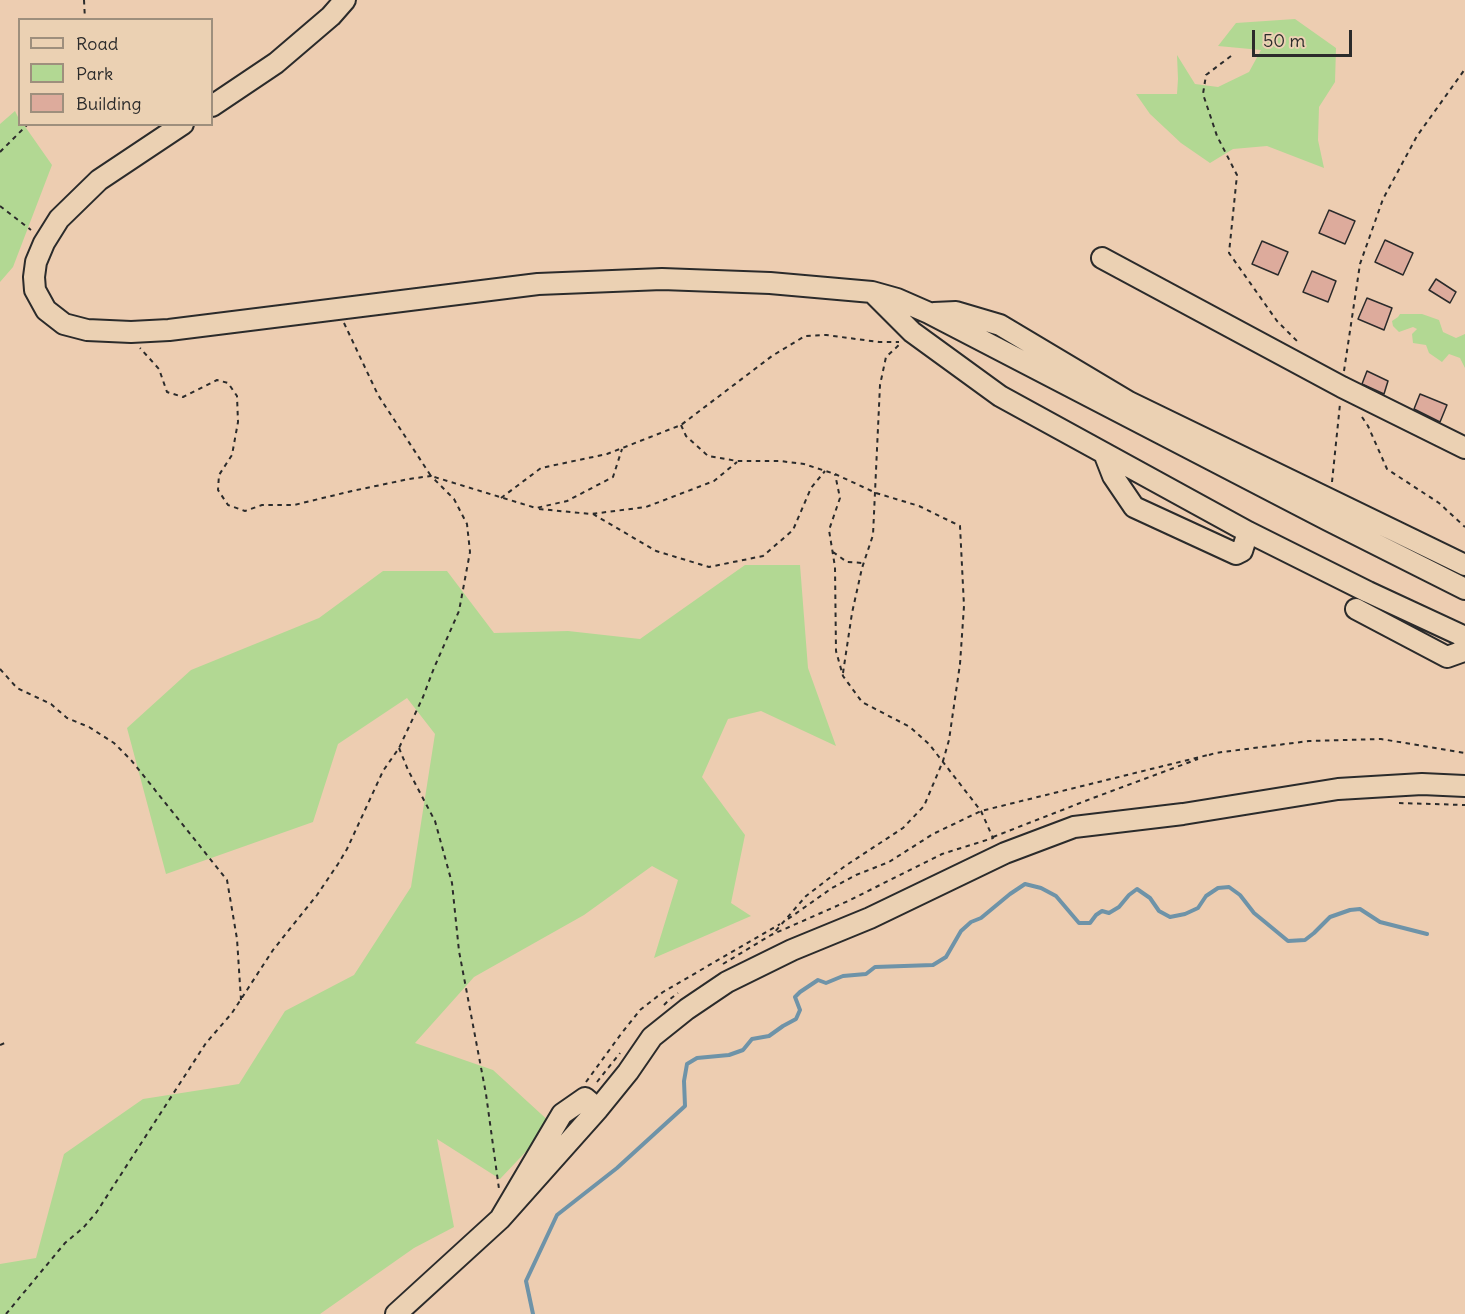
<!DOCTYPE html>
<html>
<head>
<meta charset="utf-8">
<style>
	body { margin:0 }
	#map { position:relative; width:1465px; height:1314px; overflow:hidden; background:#edcdb1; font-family:Delius,sans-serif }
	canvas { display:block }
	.legend { position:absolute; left:18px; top:18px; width:195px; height:108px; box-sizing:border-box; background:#ebd1b3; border:2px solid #9e8f7d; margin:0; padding:8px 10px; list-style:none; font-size:18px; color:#2b2b2b }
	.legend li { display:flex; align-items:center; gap:12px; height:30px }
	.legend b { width:30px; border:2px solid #9e8f7d }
	.scale { position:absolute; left:1252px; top:30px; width:100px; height:27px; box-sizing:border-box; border:3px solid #2b2b2b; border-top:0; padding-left:8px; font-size:18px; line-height:21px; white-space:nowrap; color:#2b2b2b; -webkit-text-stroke:4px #ebd1b3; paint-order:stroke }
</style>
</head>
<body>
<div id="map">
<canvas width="1465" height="1314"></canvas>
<ul class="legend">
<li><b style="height:8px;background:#ebd1b3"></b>Road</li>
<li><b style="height:16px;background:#b2d893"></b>Park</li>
<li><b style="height:16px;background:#ddab9c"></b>Building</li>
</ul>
<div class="scale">50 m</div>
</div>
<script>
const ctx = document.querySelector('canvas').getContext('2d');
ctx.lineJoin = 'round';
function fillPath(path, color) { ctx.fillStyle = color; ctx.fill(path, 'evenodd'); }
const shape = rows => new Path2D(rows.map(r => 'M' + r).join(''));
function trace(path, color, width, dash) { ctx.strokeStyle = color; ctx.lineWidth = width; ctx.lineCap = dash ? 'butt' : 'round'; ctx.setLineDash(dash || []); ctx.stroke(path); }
const green = shape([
	[1295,19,1336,48,1335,82,1319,107,1318,140,1324,168,1267,146,1233,149,1210,163,1181,143,1150,114,1136,94,1177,94,1178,79,1177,55,1195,84,1218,87,1249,72,1261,50,1218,46,1236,23],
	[15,111,19,119,20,124,24,125,52,165,13,267,0,282,0,124],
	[1400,314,1422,314,1439,320,1443,332,1456,338,1465,334,1465,368,1460,358,1449,354,1442,362,1429,353,1426,345,1413,343,1412,334,1417,329,1413,327,1399,332,1393,326,1392,321,1398,317],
	[745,565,800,565,808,668,836,746,761,711,728,719,702,777,745,835,731,903,751,916,654,958,678,880,652,866,584,915,474,977,415,1043,493,1070,552,1124,500,1179,437,1139,454,1227,414,1248,320,1314,0,1314,0,1264,36,1258,64,1154,143,1099,239,1084,285,1011,354,975,411,887,435,734,407,698,338,744,313,822,166,874,127,728,191,670,319,618,383,571,447,571,494,633,568,631,640,639]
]);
const stream = shape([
	[533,1314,526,1281,557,1215,617,1168,685,1106,684,1081,687,1064,697,1058,729,1055,743,1050,752,1039,769,1036,783,1026,796,1019,800,1010,795,997,800,992,818,980,826,983,843,976,866,974,875,967,933,965,946,957,961,931,971,922,981,918,1010,894,1025,884,1041,888,1056,896,1079,923,1090,923,1096,915,1102,911,1109,913,1119,907,1129,895,1137,889,1150,898,1159,911,1170,917,1185,914,1198,908,1206,896,1218,888,1229,887,1240,895,1254,913,1265,922,1288,941,1305,940,1314,933,1330,917,1350,910,1360,909,1380,922,1427,934]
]);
const building = shape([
	[1329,210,1355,221,1345,244,1319,233,1329,210],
	[1385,240,1413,253,1403,275,1375,262,1385,240],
	[1262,241,1288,252,1278,275,1252,264,1262,241],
	[1312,271,1336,281,1328,302,1303,292,1312,271],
	[1436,279,1456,292,1450,303,1429,290,1436,279],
	[1367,298,1392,308,1384,330,1358,319,1367,298],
	[1367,371,1388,381,1384,394,1362,384,1367,371],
	[1420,394,1447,405,1440,422,1414,409,1420,394]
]);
const path = shape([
	[84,0,85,20],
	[1231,56,1206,75,1203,94,1217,136,1237,175,1229,253,1277,321,1300,344],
	[0,152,28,124],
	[0,206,31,230],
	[344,323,378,395,431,476,536,508,567,501,613,477,622,449],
	[1344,371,1360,264,1383,199,1417,136,1465,69],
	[1362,417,1368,426,1387,469,1439,503,1465,527],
	[681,425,686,436,708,456,737,461,780,461,804,464,835,474,876,493,919,506,960,526,964,606,960,664,949,740,943,761,924,806,903,828,845,866,806,896,773,934],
	[1332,482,1340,404],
	[501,498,541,468,607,454,681,425,772,356,805,336,826,335,879,342,899,342],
	[539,509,591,514,646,507,714,481,737,462],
	[593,514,656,551,709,567,763,556,793,530,811,488,825,471],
	[833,552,847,562,863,563],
	[0,669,17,688,51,704,67,718,89,727,114,743,131,760,227,880,237,939,241,1000],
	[843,673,852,613,862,568,873,535,880,385,886,357,900,344],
	[399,748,408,770,435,821,452,883,459,951,486,1094,499,1189],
	[1209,755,1215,753,1309,741,1381,739,1465,753],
	[1399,803,1465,805],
	[993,837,1093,798,1198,759],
	[788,919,832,888,856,875,889,862,933,834,981,811,1208,755],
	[723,964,771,935,848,901,942,854,993,838,981,811,929,744,910,727,862,702,843,676,836,651,835,567,829,530,840,498,835,474],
	[664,1005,669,1000,678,993],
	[0,1045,7,1042],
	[586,1082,621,1034,640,1010,663,992,780,924],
	[597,1082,620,1053],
	[6,1314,65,1243,83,1228,96,1213,206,1043,232,1013,273,950,317,895,338,864,347,849,383,771,399,748,423,697,434,668,459,611,470,552,467,524,454,499,431,476,409,479,352,491,294,505,262,505,245,511,228,505,218,490,219,475,232,455,238,422,237,396,228,383,217,380,183,397,167,392,159,369,140,348]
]);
const minor = shape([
	[212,106,276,63,331,16,345,0],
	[183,124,99,180,59,219,44,243,36,262,34,277,35,290,46,310,64,324,87,330,131,332,169,330,538,284,662,279,770,283,872,292,897,299,929,313,1328,520,1465,589],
	[1102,258,1342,387,1465,448],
	[874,294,912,332,1000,396,1248,532,1368,592,1465,637],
	[934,313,956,312,1000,325,1129,402,1465,565],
	[1104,453,1113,476,1134,507,1236,554,1242,551,1248,532],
	[1356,609,1447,657,1461,652,1465,645],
	[598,1109,628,1072,652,1037,687,1009,727,982,792,950,870,918,1005,853,1074,827,1183,814,1338,789,1422,784,1465,786],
	[396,1314,500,1219,598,1109,585,1098,562,1114,500,1219]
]);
fillPath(green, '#b2d893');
trace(stream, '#6e93a8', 4);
fillPath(building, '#ddab9c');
trace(building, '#2b2b2b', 1.5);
trace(minor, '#2b2b2b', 24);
trace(path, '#2b2b2b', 2, [4.5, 4.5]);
trace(minor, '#ebd1b3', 20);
</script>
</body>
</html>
